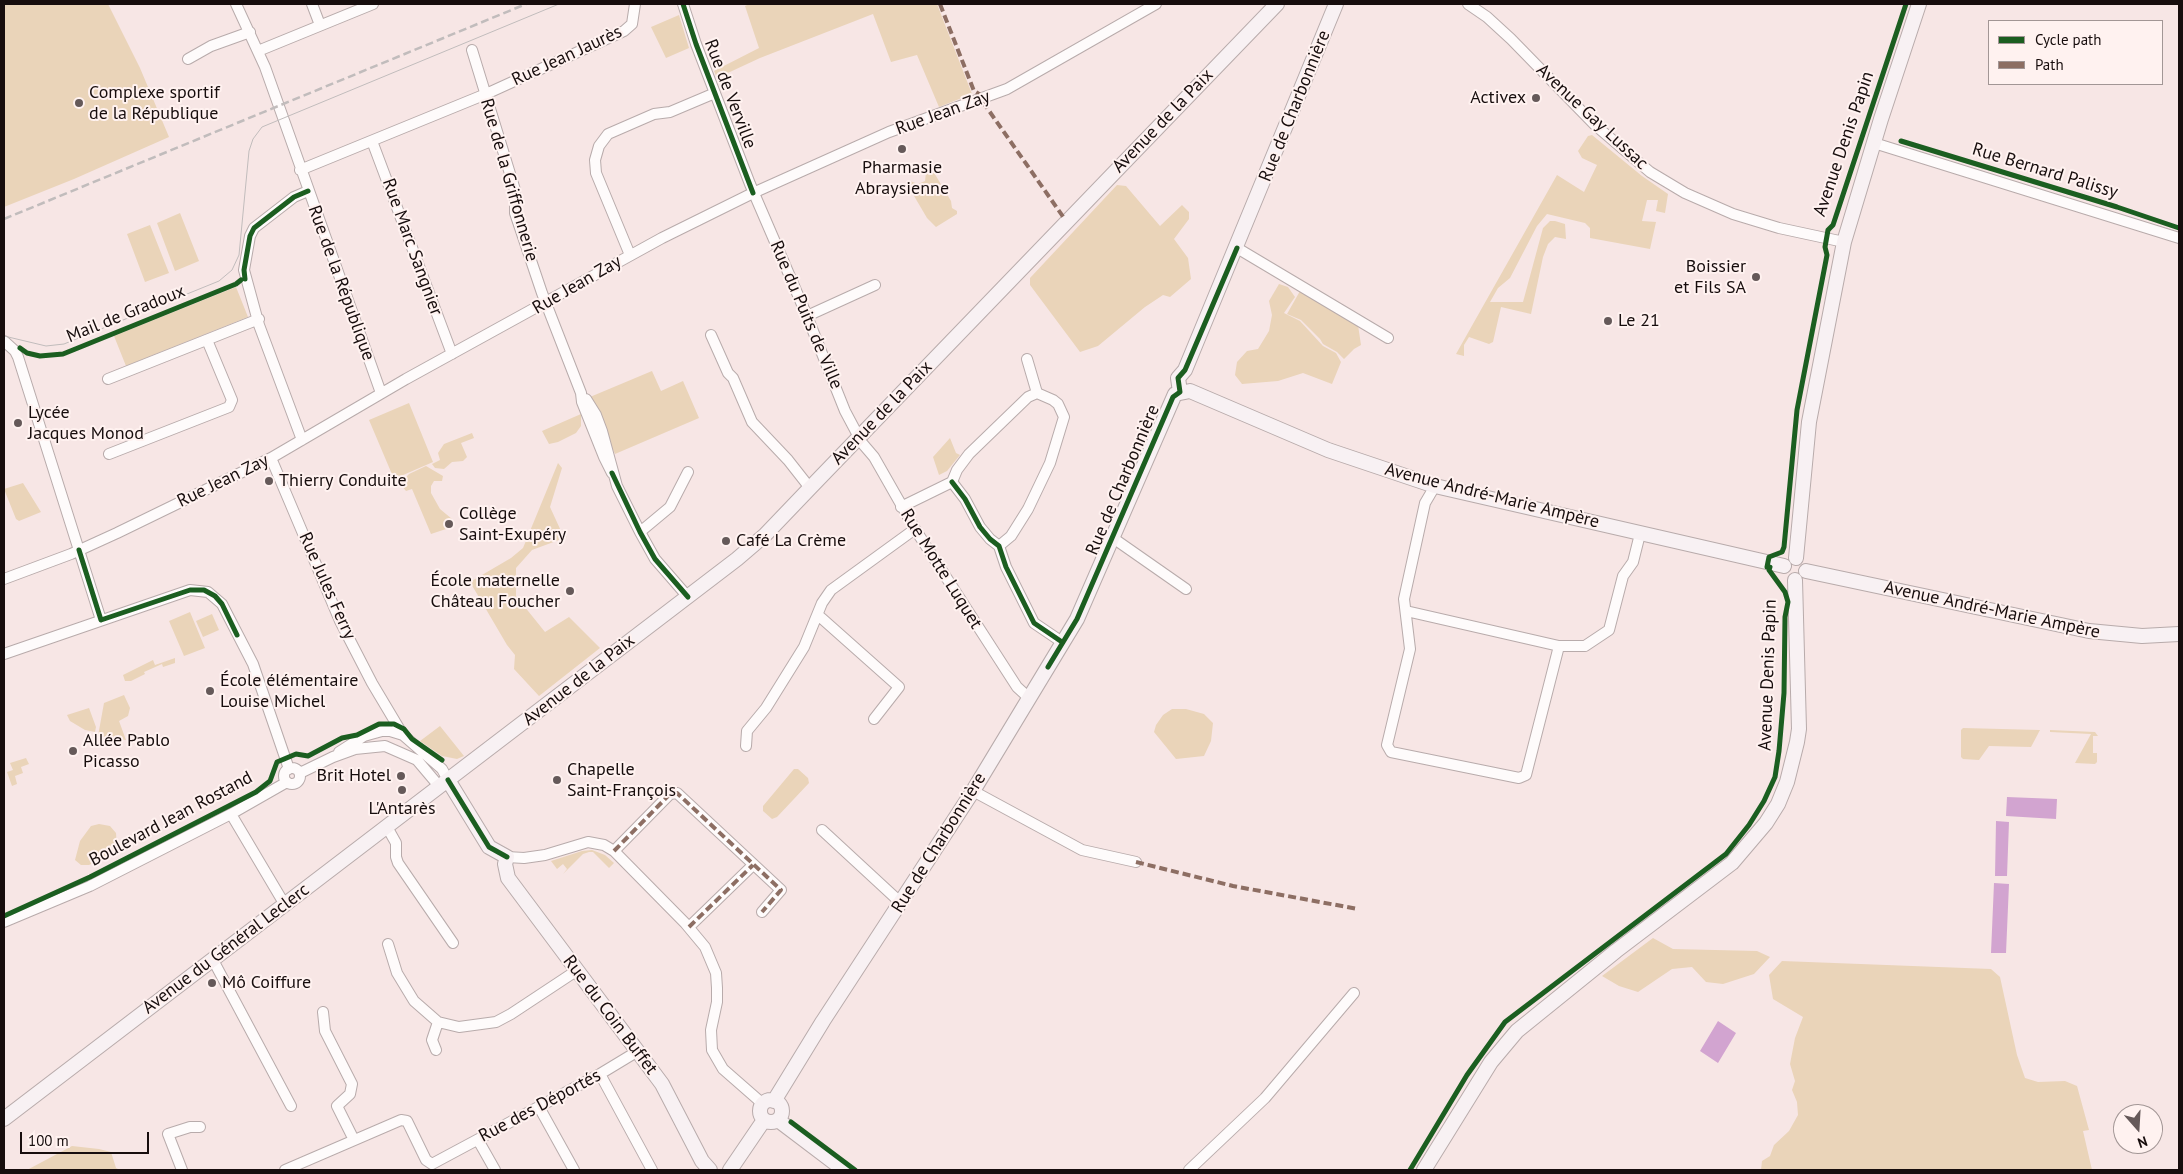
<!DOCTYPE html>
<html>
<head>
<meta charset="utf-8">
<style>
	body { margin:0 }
	#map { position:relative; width:2183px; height:1174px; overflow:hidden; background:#f7e6e5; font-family:"PT Sans",sans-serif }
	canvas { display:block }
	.frame { position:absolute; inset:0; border:5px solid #170d0d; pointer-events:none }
	.legend { position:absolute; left:1988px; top:20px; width:175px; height:65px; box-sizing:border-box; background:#fff2f0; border:1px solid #a29695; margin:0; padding:6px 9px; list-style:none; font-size:15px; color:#170d0d }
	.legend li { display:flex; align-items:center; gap:10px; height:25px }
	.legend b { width:25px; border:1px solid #a29695 }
	.north { position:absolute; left:2113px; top:1104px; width:50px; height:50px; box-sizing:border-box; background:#fff2f0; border:1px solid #a29695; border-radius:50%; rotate:161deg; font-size:14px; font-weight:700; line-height:20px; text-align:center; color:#170d0d }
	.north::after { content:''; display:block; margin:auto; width:18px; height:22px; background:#655959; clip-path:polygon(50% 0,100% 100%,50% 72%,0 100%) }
	.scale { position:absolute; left:20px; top:1132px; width:129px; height:22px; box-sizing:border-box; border:2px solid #170d0d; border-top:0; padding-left:6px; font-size:15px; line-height:18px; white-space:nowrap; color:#170d0d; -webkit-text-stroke:4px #fff2f0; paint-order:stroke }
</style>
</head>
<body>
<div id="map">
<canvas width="2183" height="1174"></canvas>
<div class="frame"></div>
<ul class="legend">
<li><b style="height:6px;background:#1b5e20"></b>Cycle path</li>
<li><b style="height:6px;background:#8d6e63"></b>Path</li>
</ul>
<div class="north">N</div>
<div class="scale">100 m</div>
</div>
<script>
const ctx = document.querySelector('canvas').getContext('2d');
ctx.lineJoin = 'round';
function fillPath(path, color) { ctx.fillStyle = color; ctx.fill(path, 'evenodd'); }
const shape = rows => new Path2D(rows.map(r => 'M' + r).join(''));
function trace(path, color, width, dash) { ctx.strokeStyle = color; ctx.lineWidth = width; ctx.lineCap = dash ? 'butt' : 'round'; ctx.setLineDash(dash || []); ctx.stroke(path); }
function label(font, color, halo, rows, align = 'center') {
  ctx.font = font + ' "PT Sans",sans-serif'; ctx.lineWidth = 4; ctx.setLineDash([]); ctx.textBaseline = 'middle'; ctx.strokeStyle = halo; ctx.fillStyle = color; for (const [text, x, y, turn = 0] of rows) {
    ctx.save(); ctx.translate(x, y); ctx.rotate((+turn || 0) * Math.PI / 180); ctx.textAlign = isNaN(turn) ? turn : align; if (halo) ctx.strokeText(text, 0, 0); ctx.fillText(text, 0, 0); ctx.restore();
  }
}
const green = shape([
	[4,4,108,4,140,68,169,137,74,179,4,207],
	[749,4,937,4,972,94,939,107,917,55,891,62,873,14,760,58,717,78,714,71,759,48,745,6],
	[679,15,689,48,666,58,651,27],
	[1592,135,1642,176,1668,194,1665,213,1656,211,1658,200,1647,200,1642,221,1656,222,1650,249,1590,238,1590,228,1585,223,1547,214,1537,226,1510,278,1498,288,1490,302,1523,302,1543,228,1550,221,1555,221,1565,224,1566,239,1555,237,1548,244,1543,257,1531,314,1501,307,1493,342,1489,344,1469,337,1464,345,1464,356,1456,354,1557,175,1584,192,1597,165,1582,158,1578,151,1588,136],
	[929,171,933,171,951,201,952,208,957,211,957,214,936,227,927,218,907,184,910,181,918,184,925,181,926,173],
	[1117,185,1126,186,1160,226,1182,205,1189,212,1189,219,1174,239,1188,258,1191,279,1170,297,1163,295,1145,307,1098,346,1080,352,1030,285,1030,278],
	[180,213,199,261,175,271,157,223],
	[150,225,169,273,145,282,127,234],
	[1279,284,1288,287,1295,297,1284,313,1300,321,1323,346,1336,353,1341,362,1332,384,1303,373,1278,381,1242,384,1235,375,1237,362,1247,351,1258,349,1269,331,1272,315,1269,301],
	[236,287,248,317,126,366,114,336],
	[1300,291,1358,325,1361,345,1354,349,1344,359,1337,352,1323,344,1320,339,1301,320,1287,314],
	[652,371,661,391,683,381,699,418,615,454,590,397],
	[409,403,433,462,394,479,369,420],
	[581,414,581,426,576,433,558,442,549,444,542,431],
	[472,433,474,438,461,443,467,457,463,461,452,462,444,469,435,468,432,464,440,460,438,453,444,444],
	[950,438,956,453,960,455,947,471,939,475,933,457],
	[558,463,562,468,550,507,561,531,567,537,532,550,516,568,516,596,545,632,569,617,600,648,539,696,514,669,515,655,507,645,470,582,511,558,523,548],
	[426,466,443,476,442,481,434,481,431,486,431,493,440,509,452,519,449,528,431,534,412,489,406,491,402,486,403,480,409,474],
	[23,483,41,512,19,521,16,519,4,489],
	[190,612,205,648,184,656,169,621],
	[212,614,219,630,203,637,196,621],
	[175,658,175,663,163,667,162,664,144,672,145,674,131,681,125,681,123,675,153,660,155,665],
	[124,695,130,708,128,716,119,721,126,740,98,736,104,703],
	[89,708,96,727,95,732,85,730,70,721,67,715],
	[1172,709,1186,709,1204,714,1213,723,1211,741,1204,756,1176,759,1154,732,1156,725,1163,715],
	[440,726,464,756,457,759,442,756,420,741],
	[1963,728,2040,730,2031,747,1989,746,1979,760,1963,759,1961,757,1961,730],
	[2050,730,2095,732,2098,736,2093,736,2093,753,2097,753,2097,762,2095,764,2075,763,2091,734,2050,732],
	[26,758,29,764,21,767,23,773,15,776,17,784,12,786,7,772,13,770,10,763],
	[794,769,798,769,808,778,809,783,777,817,772,819,763,811,763,806],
	[99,824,110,826,116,833,117,847,114,852,99,860,89,865,81,865,75,860,80,841,91,826],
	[592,850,605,855,614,863,609,868,593,852,589,852,583,854,563,874,567,869,563,864,557,869,551,861,582,851],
	[1653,938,1673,949,1757,951,1770,957,1754,974,1723,984,1706,982,1692,967,1672,969,1638,992,1619,986,1602,976],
	[1782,961,1991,969,2000,977,2017,1055,2025,1078,2038,1082,2065,1081,2077,1086,2089,1130,2083,1131,2092,1170,1761,1170,1762,1161,1770,1156,1774,1145,1789,1131,1798,1115,1797,1102,1792,1090,1795,1081,1790,1064,1795,1038,1803,1017,1773,999,1769,975],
	[72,1146,99,1149,111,1152,116,1168,120,1170,27,1170]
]);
const water = shape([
	[2007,797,2057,799,2056,819,2006,816],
	[1996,821,2009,822,2007,876,1995,876],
	[1994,883,2009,884,2006,953,1991,953],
	[1718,1021,1736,1033,1718,1063,1700,1051]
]);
const street = shape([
	[236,4,265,67,381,393],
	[312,4,320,25],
	[683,4,696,44,750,184,807,316,845,411,862,443,874,457,915,529,1017,687,1029,698],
	[1468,4,1487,17,1511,39,1595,125,1650,172,1685,193,1733,214,1779,228,1844,242],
	[472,50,515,190,515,213,542,293,581,393,582,402,604,457,612,473],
	[258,51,373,4],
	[188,59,211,46,250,32],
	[372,141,452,354],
	[1874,143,2179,238],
	[300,170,486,94,624,31,632,24,635,4],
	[1237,248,1388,338],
	[630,255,596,173,595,160,599,146,608,134,654,114,670,112,715,93],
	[807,316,875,285],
	[711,335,728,373,733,378,752,422,788,460,810,488],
	[4,341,15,351,18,357,101,620],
	[1027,359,1037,393],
	[108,379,259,319],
	[586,399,596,415,602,431,617,486,640,532,655,559,688,597],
	[302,440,259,325,244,270,250,236,254,228,294,197,308,191],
	[109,454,229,407,232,400,207,340],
	[271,458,340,621,372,683,403,735],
	[952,482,957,470,969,454,1028,397,1037,393,1053,400,1058,404,1064,417,1050,463,1028,509,1011,536,999,546],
	[952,482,965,499,980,527,990,539,999,546,1006,567,1034,623,1062,642],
	[1435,486,1425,503,1404,599,1410,649,1387,745,1391,752,1519,778,1526,775,1559,646,1585,646,1609,630,1623,576,1633,562,1640,534],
	[901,507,952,482],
	[640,532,670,507,688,472],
	[1113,538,1186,589],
	[4,579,71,554,117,533,271,458,406,379,662,238,753,193,889,132,1007,89,1156,4],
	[1406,611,1559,646],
	[818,615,899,687,874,719],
	[4,654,190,590,208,592,222,604,253,664,289,769],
	[746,746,747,731,766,708,804,647,822,603,831,590,915,529],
	[339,752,364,736,382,731,390,731,403,735,442,769,448,780],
	'284 776a8 8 0 1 1 16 0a8 8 0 1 1-16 0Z',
	[300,773,333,757,355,749,385,746,417,760,439,786],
	[973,791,1082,850,1136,862],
	[231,814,285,905],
	[387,827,396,843,396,857,398,863,453,943],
	[822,830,901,903],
	[614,851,670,794,677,793,781,890,762,912],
	[507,857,524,858,545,855,588,842,604,845,614,851,685,923,705,947,716,973,717,988,717,1002,711,1030,712,1050,723,1069,763,1104],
	[4,922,90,886,231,814,287,782],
	[689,927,753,865],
	[388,944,397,973,414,1001,438,1022,459,1027,496,1022,511,1014,576,971],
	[213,960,291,1106],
	[323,1012,325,1031,352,1084,350,1094,337,1106,354,1140],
	[436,1050,432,1040,438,1022],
	[600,1074,652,1170],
	[539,1107,574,1170],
	[478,1140,495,1170],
	[182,1170,168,1134,190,1127,200,1127],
	[285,1170,401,1120,407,1121,426,1160,432,1164,600,1074,638,1051],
	[1189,1170,1265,1098,1354,993]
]);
const secondary = shape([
	[1180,392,1178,378,1185,370,1336,4],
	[1796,558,1809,422,1844,242,1881,119,1919,4],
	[1806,571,2089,631,2142,636,2179,634],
	[448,780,489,847,507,857,505,864,508,878,662,1084,702,1161,710,1170],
	'760 1111a11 11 0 1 1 22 0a11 11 0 1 1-22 0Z',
	[774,1101,823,1021,973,791,1077,619,1175,394,1190,391,1328,450,1435,486,1784,566],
	[4,1119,737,559,765,535,810,488,1277,4],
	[778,1120,844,1170],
	[730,1170,764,1120],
	[1424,1170,1491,1062,1517,1031,1616,951,1732,863,1766,823,1778,804,1787,782,1797,742,1799,729,1795,580]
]);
const tram = shape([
	[4,336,46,346,64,344,219,281,232,270,239,255,249,151,253,139,262,127,559,4]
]);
const rail = shape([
	[4,219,526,4]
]);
const quiet = shape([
	[940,4,974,91,979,94,985,105,1064,218],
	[614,851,670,794,677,793,781,890,762,912],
	[1136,862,1233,886,1358,909],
	[689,927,753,865]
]);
const cycleway = shape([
	[683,4,696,44,753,193],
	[1901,141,2117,207,2179,228],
	[245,279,244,270,250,236,254,228,294,197,308,191],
	[20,348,27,353,40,356,63,354,236,284,241,280],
	[612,473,640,532,655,559,688,597],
	[952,482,965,499,980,527,990,539,999,546,1006,567,1034,623,1062,642],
	[79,550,101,620,190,590,204,590,215,596,222,604,237,635],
	[1048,667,1077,619,1173,397,1180,392,1178,378,1185,370,1237,248],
	[448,780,489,847,507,857],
	[4,916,90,877,256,792,270,781,277,762,296,754,308,756,342,738,357,735,379,724,394,724,404,729,412,739,442,760],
	[791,1122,855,1170],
	[1410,1170,1467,1075,1505,1022,1726,854,1749,825,1764,801,1775,777,1779,751,1784,693,1785,617,1788,602,1785,592,1769,570,1770,567,1767,567,1769,557,1782,552,1784,547,1797,410,1827,255,1825,247,1828,230,1833,225,1906,4]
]);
const markers = [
	[1536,98,5,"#655959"],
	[79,103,5,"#655959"],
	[902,149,5,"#655959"],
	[1756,277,5,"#655959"],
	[1608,321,5,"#655959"],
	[18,423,5,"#655959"],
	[269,481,5,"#655959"],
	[449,524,5,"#655959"],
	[726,541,5,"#655959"],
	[570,591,5,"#655959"],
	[210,691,5,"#655959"],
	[73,751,5,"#655959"],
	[401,776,5,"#655959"],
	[557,780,5,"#655959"],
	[402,790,5,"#655959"],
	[212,983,5,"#655959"]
];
const streetNames = [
	["Rue Jean Jaurès",567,56,-25],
	["Rue de Verville",730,94,69],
	["Rue de Charbonnière",1295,106,-68],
	["Rue Jean Zay",943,113,-20],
	["Avenue Gay Lussac",1592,117,43],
	["Avenue de la Paix",1163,121,-46],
	["Avenue Denis Papin",1844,144,-71],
	["Rue Bernard Palissy",2045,171,17],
	["Rue de la Griffonnerie",509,180,74],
	["Rue Marc Sangnier",412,247,70],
	["Rue de la République",341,283,70],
	["Rue Jean Zay",577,285,-30],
	["Mail de Gradoux",126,314,-22],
	["Rue du Puits de Ville",806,315,67],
	["Avenue de la Paix",882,413,-46],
	["Rue de Charbonnière",1123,480,-67],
	["Rue Jean Zay",223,481,-26],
	["Avenue André-Marie Ampère",1492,496,14],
	["Rue Motte Luquet",941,569,58],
	["Rue Jules Ferry",327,586,66],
	["Avenue André-Marie Ampère",1992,610,12],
	["Avenue Denis Papin",1768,675,-88],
	["Avenue de la Paix",579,680,-38],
	["Boulevard Jean Rostand",171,819,-28],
	["Rue de Charbonnière",939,843,-58],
	["Avenue du Général Leclerc",226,949,-37],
	["Rue du Coin Buffet",610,1015,53],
	["Rue des Déportés",540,1106,-28]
];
const poiNames = [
	["Complexe sportif",89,93],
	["de la République",89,114],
	["Activex",1526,98,"right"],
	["Pharmasie",902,168,"center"],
	["Abraysienne",902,189,"center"],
	["Boissier",1746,267,"right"],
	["et Fils SA",1746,288,"right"],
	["Le 21",1618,321],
	["Lycée",28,413],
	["Jacques Monod",28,434],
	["Thierry Conduite",279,481],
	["Collège",459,514],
	["Saint-Exupéry",459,535],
	["Café La Crème",736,541],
	["École maternelle",560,581,"right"],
	["Château Foucher",560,602,"right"],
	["École élémentaire",220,681],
	["Louise Michel",220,702],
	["Allée Pablo",83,741],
	["Picasso",83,762],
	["Chapelle",567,770],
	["Saint-François",567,791],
	["Brit Hotel",391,776,"right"],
	["L'Antarès",402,809,"center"],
	["Mô Coiffure",222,983]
];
fillPath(green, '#ead4b9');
fillPath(water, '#d2a4d0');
trace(street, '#b8abab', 12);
trace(secondary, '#b8abab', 16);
trace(street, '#fefbfb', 10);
trace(secondary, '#f8f1f3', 14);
trace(tram, '#c1bcbc', 1);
trace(rail, '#c1bcbc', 2.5, [8, 4]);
trace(quiet, '#8d6e63', 4, [8, 4]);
trace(cycleway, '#1b5e20', 5);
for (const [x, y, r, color] of markers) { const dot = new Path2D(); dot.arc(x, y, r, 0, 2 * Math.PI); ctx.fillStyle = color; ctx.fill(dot); trace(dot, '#fff2f0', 2); }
label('18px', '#170d0d', '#fff2f0', streetNames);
label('18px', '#170d0d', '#fff2f0', poiNames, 'left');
</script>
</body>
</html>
